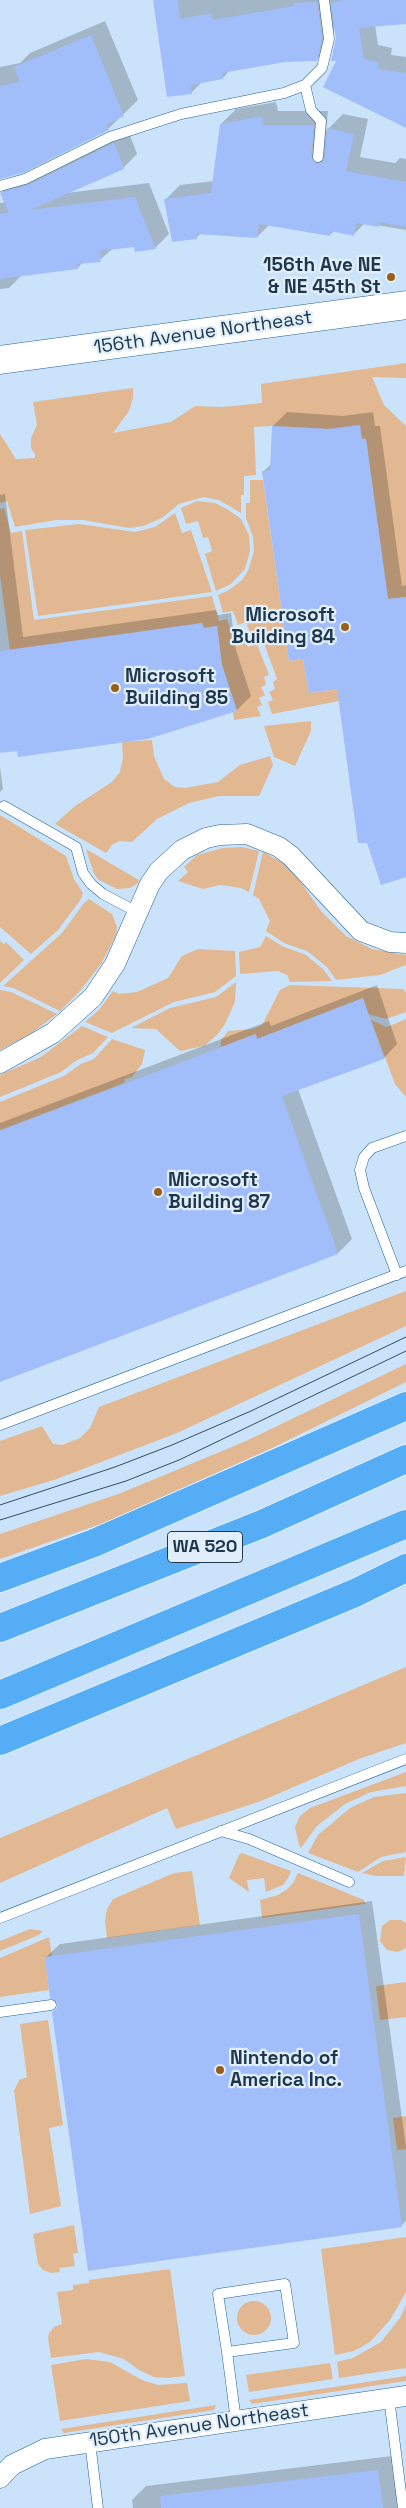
<!DOCTYPE html>
<html>
<head>
<meta charset="utf-8">
<style>
	body { margin:0 }
	canvas { display:block; background:#cbe3fa }
</style>
</head>
<body>
<canvas width="406" height="2508"></canvas>
<script>
const ctx = document.querySelector('canvas').getContext('2d');
ctx.lineJoin = 'round';
function fillPath(path, color) { ctx.fillStyle = color; ctx.fill(path, 'evenodd'); }
const shape = rows => new Path2D(rows.map(r => 'M' + r).join(''));
function trace(path, color, width, dash) { ctx.strokeStyle = color; ctx.lineWidth = width; ctx.lineCap = dash ? 'butt' : 'round'; ctx.setLineDash(dash || []); ctx.stroke(path); }
function label(font, color, halo, rows, align = 'center') {
  ctx.font = font + ' "Space Grotesk",sans-serif'; ctx.lineWidth = 4.5; ctx.setLineDash([]); ctx.textBaseline = 'middle'; ctx.strokeStyle = halo; ctx.fillStyle = color; for (const [text, x, y, turn = 0] of rows) {
    ctx.save(); ctx.translate(x, y); ctx.rotate((+turn || 0) * Math.PI / 180); ctx.textAlign = isNaN(turn) ? turn : align; if (halo) ctx.strokeText(text, 0, 0); ctx.fillText(text, 0, 0); ctx.restore();
  }
}
const green = shape([
	[406,363,406,378,372,377,384,405,406,426,406,597,388,599,366,439,328,429,272,426,254,427,256,475,244,476,244,495,241,495,241,513,219,500,203,497,179,504,162,518,143,526,129,528,83,520,56,520,15,527,7,501,0,503,0,434,16,459,35,458,35,454,31,448,31,438,37,425,33,402,133,388,133,398,129,411,113,433,171,422,195,406,223,407,262,403,261,384],
	[250,480,263,480,289,661,303,659,309,693,338,689,339,701,272,714,268,702,273,700,269,692,275,689,273,682,277,679,261,635,252,638,246,622,238,625,233,611,223,613,218,595,229,590,242,580,248,571,254,551,253,537,246,518,246,503,250,503],
	[197,501,215,503,227,509,241,519,249,535,250,551,245,569,231,584,216,591,205,554,212,551,208,537,203,538,198,521,186,524,181,508],
	[4,508,11,533,22,531,34,620,212,596,219,621,227,619,232,634,242,630,248,647,257,644,269,675,264,677,266,685,261,687,265,695,259,698,262,705,257,707,261,716,234,720,233,712,237,711,222,665,217,626,204,628,202,624,10,650,0,575,0,509],
	[175,513,182,533,191,530,212,592,38,616,25,530,79,524,135,532,155,527],
	[311,721,311,731,295,766,274,757,264,726],
	[152,740,154,756,164,779,175,787,185,788,218,782,240,765,270,756,273,765,259,796,219,796,189,803,157,819,132,842,120,841,113,844,106,853,55,824,75,806,112,782,120,772,123,758,122,742],
	[0,815,66,856,74,879,83,893,81,899,58,930,31,954,0,927],
	[242,847,259,851,249,892,241,888,220,885,203,889,178,881,188,872,184,867,197,855,223,848],
	[86,849,139,880,138,883,130,888,117,889,99,880,94,874],
	[263,852,285,864,295,874,321,911,346,936,372,949,406,955,406,965,380,975,336,980,327,967,307,951,284,943,266,931,270,921,259,899,253,895],
	[89,899,112,914,117,927,116,935,101,964,80,991,60,1011,13,988,3,986,62,933,84,903],
	[266,936,282,946,306,955,324,970,332,981,290,982,287,975,278,971,240,974,239,952,260,947],
	[0,941,4,944,6,942,24,960,0,983],
	[198,949,235,951,236,976,215,992,174,1002,112,1033,85,1022,99,1010,113,991,119,994,137,992,168,978,182,956],
	[236,982,235,1002,225,1024,217,1035,204,1046,180,1051,156,1029,131,1028,170,1008,216,997],
	[290,985,403,989,406,992,406,1012,386,1019,368,1014,363,998,257,1039,255,1034,221,1047,221,1040,228,1031,252,1029,262,1025,280,990],
	[0,990,11,992,57,1014,29,1035,0,1050],
	[406,1019,406,1097,395,1084,371,1020,387,1027],
	[82,1026,108,1037,93,1053,77,1060,61,1072,0,1097,0,1075,41,1057],
	[112,1039,145,1050,142,1064,132,1077,125,1079,124,1083,0,1130,0,1102,64,1076,81,1064,94,1059],
	[406,1291,406,1326,177,1433,54,1480,0,1496,0,1441,42,1426,53,1444,62,1445,80,1438,90,1428,99,1407],
	[406,1364,406,1382,270,1449,101,1524,0,1559,0,1534,121,1493,246,1441],
	[406,1667,406,1743,359,1759,261,1801,176,1829,167,1808,0,1883,0,1838],
	[406,1772,406,1786,371,1792,345,1804,317,1826,301,1848,299,1845,295,1827,300,1816,310,1808],
	[406,1793,406,1852,381,1857,358,1872,308,1853,318,1835,350,1808,374,1797],
	[242,1853,291,1871,288,1878,283,1885,266,1892,264,1878,247,1880,249,1892,229,1878,239,1855],
	[406,1857,404,1876,375,1876,362,1873,383,1861],
	[192,1871,200,1925,107,1938,105,1921,107,1909,113,1899,174,1873],
	[298,1873,364,1900,365,1904,262,1918,260,1900,278,1895,286,1890,293,1883],
	[390,1920,401,1920,406,1923,406,1948,398,1952,387,1950,380,1941,382,1926],
	[30,1929,43,1931,39,1935,0,1951,0,1941],
	[49,1937,52,1956,45,1957,49,1990,0,1997,0,1958],
	[406,1982,406,2017,380,2020,376,1986],
	[48,2020,63,2125,49,2128,61,2206,30,2214,14,2091,19,2080,27,2077,20,2024],
	[406,2116,406,2149,397,2150,393,2118],
	[74,2225,78,2253,73,2254,75,2266,59,2268,60,2272,51,2273,43,2270,38,2264,33,2234],
	[406,2237,406,2292,390,2320,370,2342,354,2351,335,2355,321,2249],
	[170,2269,185,2376,168,2378,154,2377,139,2370,124,2359,99,2352,51,2358,48,2338,49,2333,54,2327,62,2324,57,2292,73,2290,73,2285,89,2283,89,2280],
	'237 2318a17 17 0 1 1 34 0a17 17 0 1 1-34 0Z',
	[406,2305,406,2368,339,2378,337,2362,353,2358,381,2342,400,2318],
	[86,2359,110,2362,142,2380,158,2385,187,2383,190,2401,60,2421,51,2365],
	[330,2363,333,2379,249,2392,246,2375],
	[406,2376,406,2381,252,2404,249,2400],
	[216,2405,214,2410,64,2433,61,2429]
]);
const shadow = shape([
	[154,0,406,0,406,23,375,25,378,45,392,48,391,55,406,57,406,126,338,59,335,26,331,45,316,60,285,61,230,70,223,78,202,82,191,93],
	[105,21,138,100,108,129,0,178,0,67,20,63,30,53],
	[276,102,278,111,328,111,326,131,343,114,368,119,360,157,395,163,400,158,406,159,406,230,365,223,354,234,334,231,330,235,270,224,257,237,201,233,196,238,165,200,180,185,214,181,221,124,236,109],
	[128,130,137,154,123,168,66,193,149,183,169,234,155,248,135,246,112,249,100,260,83,262,78,268,22,275,9,288,0,289,0,203,5,202,1,193,15,179],
	[287,412,343,416,373,412,375,426,380,426,402,586,406,585,406,876,338,688,304,658,263,472,271,464,273,426],
	[5,494,23,637,216,610,218,615,231,613,236,650,251,696,237,710,0,752,0,495],
	[0,767,3,789,0,792],
	[377,985,397,1044,384,1058,298,1089,352,1239,338,1253,0,1381,0,1123,269,1021,271,1026],
	[372,1901,406,2147,406,2221,401,2226,58,2007,46,1957,60,1944],
	[392,2456,398,2508,133,2508,132,2500,146,2486]
]);
const building = shape([
	[153,0,178,0,180,19,211,13,213,20,294,6,294,3,317,2,322,39,317,61,285,62,222,73,223,79,191,85,192,94,167,97],
	[339,0,406,0,406,24,359,28,364,59,379,62,378,69,406,73,406,128,323,87,336,61,331,61,336,38,331,2,340,2],
	[91,35,124,116,106,125,109,130,23,173,0,179,0,86,20,82,14,67],
	[262,116,263,125,314,125,311,157,317,164,321,163,325,158,327,128,354,134,346,171,406,182,406,227,380,222,379,227,356,223,354,236,331,231,330,236,259,224,257,238,196,234,197,239,172,242,164,199,211,193,220,124],
	[114,143,124,169,30,210,135,197,156,249,135,252,134,247,100,251,101,262,78,264,78,269,0,279,0,214,9,213,0,193,28,185],
	[360,425,362,439,366,439,388,599,406,597,406,877,381,885,367,843,358,843,337,689,309,693,303,659,289,661,262,471,270,470,272,426,328,429],
	[202,623,204,628,217,626,222,665,237,711,148,739,18,757,17,751,0,753,0,651],
	[363,998,384,1059,282,1096,338,1254,0,1382,0,1131,256,1034,257,1039],
	[359,1914,402,2227,88,2271,52,2012,57,2008,58,2004,50,1998,45,1957],
	[378,2470,383,2508,161,2508,160,2496]
]);
const service = shape([
	[305,85,311,110,321,121,318,157],
	[0,186,25,179,110,137,181,114,284,93,305,85,322,68,329,39,324,0],
	[4,806,76,847,83,873,91,884,103,894,139,913],
	[397,1275,364,1188,360,1170,364,1157,372,1148,406,1136],
	[0,1425,406,1271],
	[221,1831,249,1839,349,1882],
	[0,1918,406,1759],
	[0,2012,51,2005],
	[227,2352,218,2294,285,2284,294,2343,227,2352,236,2421],
	[389,2398,403,2508],
	[90,2442,98,2508]
]);
const minor = shape([
	[0,1063,53,1033,93,997,115,964,150,884,159,871,182,850,206,838,220,835,247,834,279,847,291,856,361,931,390,942,406,943],
	[0,2478,12,2465,45,2449,406,2396]
]);
const secondary = shape([
	[0,360,406,305]
]);
const motorway = shape([
	[0,1578,94,1543,406,1406],
	[0,1628,262,1524,406,1459],
	[0,1695,406,1524],
	[0,1741,355,1593,406,1568]
]);
const tram = shape([
	[0,1505,115,1467,172,1445,251,1411,406,1337],
	[0,1520,126,1481,179,1460,406,1351]
]);
const markers = [
	[391,277,5,"#975f1a"],
	[345,627,5,"#975f1a"],
	[115,688,5,"#975f1a"],
	[158,1192,5,"#975f1a"],
	[220,2070,5,"#975f1a"]
];
const shields = [
	[205,1547,75]
];
const shieldNames = [
	["WA 520",205,1547]
];
const poiNames = [
	["156th Ave NE",381,266,"right"],
	["& NE 45th St",381,288,"right"],
	["Microsoft",335,616,"right"],
	["Building 84",335,638,"right"],
	["Microsoft",125,677],
	["Building 85",125,699],
	["Microsoft",168,1181],
	["Building 87",168,1203],
	["Nintendo of",230,2059],
	["America Inc.",230,2081]
];
const streetNames = [
	["156th Avenue Northeast",203,333,-8],
	["150th Avenue Northeast",199,2426,-8]
];
fillPath(green, '#e1b891');
fillPath(shadow, '#0003');
fillPath(building, '#a1bdfa');
trace(service, '#246395', 11);
trace(minor, '#246395', 21);
trace(secondary, '#246395', 29);
trace(motorway, '#fff', 29);
trace(service, '#fff', 10);
trace(minor, '#fff', 20);
trace(secondary, '#fff', 28);
trace(motorway, '#54adf5', 28);
trace(tram, '#324c63', 1);
for (const [x, y, r, color] of markers) { const dot = new Path2D(); dot.arc(x, y, r, 0, 2 * Math.PI); ctx.fillStyle = color; ctx.fill(dot); trace(dot, '#e2effa', 2); }
for (const [x, y, w] of shields) { const box = new Path2D(); box.roundRect(x - w / 2, y - 15.5, w, 31, 4); ctx.fillStyle = '#e2effa'; ctx.fill(box); trace(box, '#1d374e', 1); }
label('bold 18px', '#1d374e', null, shieldNames);
label('bold 19px', '#1d374e', '#e2effa', poiNames, 'left');
label('19px', '#1d374e', '#e2effa', streetNames);
</script>
</body>
</html>
